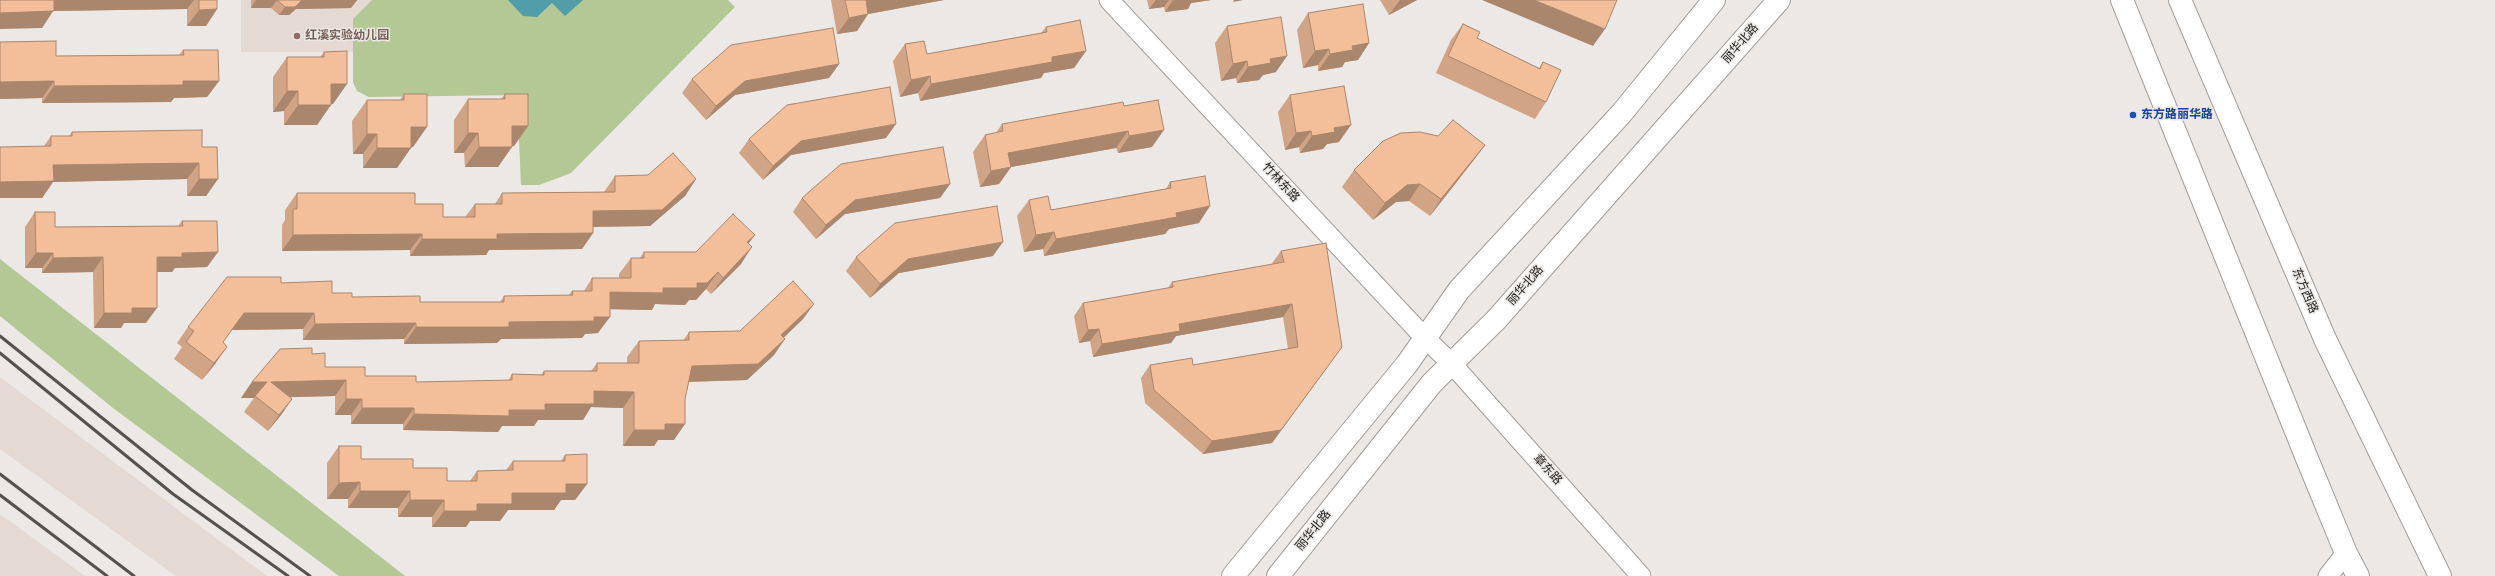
<!DOCTYPE html>
<html>
<head>
<meta charset="utf-8">
<style>
	body { margin:0 }
	canvas { display:block; background:#ebe8e5 }
</style>
</head>
<body>
<canvas width="2495" height="576"></canvas>
<script>
const ctx = document.querySelector('canvas').getContext('2d');
ctx.lineJoin = 'round';
function fillPath(path, color) { ctx.fillStyle = color; ctx.fill(path, 'evenodd'); }
const shape = rows => new Path2D(rows.map(r => 'M' + r).join(''));
function trace(path, color, width, dash) { ctx.strokeStyle = color; ctx.lineWidth = width; ctx.lineCap = dash ? 'butt' : 'round'; ctx.setLineDash(dash || []); ctx.stroke(path); }
function label(font, color, halo, rows, align = 'center') {
  ctx.font = font + ' "Source Sans 3","Noto Sans SC",sans-serif'; ctx.lineWidth = 3; ctx.setLineDash([]); ctx.textBaseline = 'middle'; ctx.strokeStyle = halo; ctx.fillStyle = color; for (const [text, x, y, turn = 0] of rows) {
    ctx.save(); ctx.translate(x, y); ctx.rotate((+turn || 0) * Math.PI / 180); ctx.textAlign = isNaN(turn) ? turn : align; if (halo) ctx.strokeText(text, 0, 0); ctx.fillText(text, 0, 0); ctx.restore();
  }
}
const built = shape([
	[241,0,372,0,353,19,353,52,241,52],
	[0,377,267,576,176,576,0,449],
	[0,514,85,576,0,576]
]);
const green = shape([
	[372,0,728,0,735,7,571,173,539,185,521,185,517,95,369,97,357,91,353,82,353,19],
	[0,259,405,576,339,576,113,408,0,316]
]);
const water = shape([
	[508,0,583,0,565,16,552,3,537,17,523,16]
]);
const minor = shape([
	[1109,0,1424,337,1452,364,1641,576],
	[2328,576,2346,553]
]);
const primary = shape([
	[2122,0,2308,461,2346,553,2358,576],
	[2180,0,2325,339,2440,576],
	[1233,576,1407,364,1459,290,1621,114,1714,0],
	[1278,576,1432,383,1496,320,1779,0]
]);
const rail = shape([
	[0,336,192,490,310,576],
	[0,353,173,494,288,576],
	[0,474,134,576],
	[0,495,107,576]
]);
const wall = shape([
	[0,0,217,0,217,9,206,26,187,26,187,9,53,11,42,28],
	[251,0,357,0,351,8,296,9,289,15,279,15,271,8,251,8],
	[831,0,944,0,868,14,857,31,837,34],
	[1147,0,1211,0,1191,3,1188,9,1165,12,1164,7,1149,9],
	[1380,0,1417,0,1389,15],
	[1308,13,1369,43,1358,60,1345,62,1342,67,1318,71,1318,65,1303,68,1297,30],
	[1463,24,1477,38,1539,68,1543,62,1546,102,1535,119,1436,73,1451,40],
	[1227,26,1276,72,1263,75,1259,80,1237,83,1236,78,1221,81,1215,43],
	[1046,27,1086,51,1074,68,1044,73,1041,78,920,101,918,93,900,97,893,61,905,44,927,54,1041,33],
	[0,42,56,56,179,55,183,50,219,81,207,97,174,98,171,102,42,103,42,98,0,99],
	[324,52,333,104,331,104,317,125,284,125,284,111,273,112,273,77,287,57,320,57],
	[839,64,829,78,735,95,706,120,682,93,692,79],
	[404,94,413,147,411,147,397,168,363,168,363,154,353,154,352,121,367,100,400,100],
	[505,94,528,126,514,146,512,146,498,167,465,167,464,153,454,153,454,120,468,99,501,99],
	[1290,95,1339,142,1327,144,1323,149,1300,153,1299,147,1285,150,1278,112],
	[1124,106,1152,147,1118,153,1116,148,1011,167,999,184,980,187,973,152,985,135,996,133,1002,124],
	[72,132,202,147,218,179,206,196,187,196,187,179,53,182,42,198,44,146,51,136,69,136],
	[1438,136,1485,145,1473,161,1430,216,1409,201,1396,202,1373,220,1342,187,1354,170],
	[886,138,791,155,763,180,739,153,749,139],
	[615,176,696,179,685,196,650,226,593,227,593,233,582,249,489,250,486,255,410,256,410,250,282,251,282,225,285,220,285,210,297,193,415,204,443,217,465,217,475,204,495,204,502,193,604,192],
	[1170,182,1199,223,1169,229,1165,234,1044,256,1043,249,1024,252,1017,216,1029,200,1051,210,1166,189],
	[950,184,940,198,845,214,816,239,793,212,802,198],
	[35,212,55,227,178,226,182,221,218,252,207,267,175,268,172,272,157,272,146,323,124,323,121,328,94,328,93,272,42,273,42,268,25,268,25,227],
	[748,243,741,264,711,294,706,289,696,300,689,300,685,305,655,304,652,310,610,309,598,333,585,334,582,338,501,339,497,343,404,344,404,339,303,340,303,329,232,330,223,342,215,364,202,380,174,359,182,347,177,343,188,327,281,283,352,297,420,302,500,302,504,296,569,295,572,291,584,291,592,278,619,278,619,274,631,258,640,258,644,252,696,252],
	[1281,251,1333,359,1272,443,1203,454,1145,403,1141,378,1150,365,1193,365,1288,349,1283,317,1176,336,1171,343,1093,357,1090,341,1079,343,1074,316,1083,303,1168,288,1172,282,1273,264,1272,263],
	[993,256,899,273,870,298,846,271,856,257],
	[803,319,784,337,774,355,747,380,689,382,674,440,658,440,654,446,623,446,623,408,591,407,583,420,538,420,534,426,502,426,498,432,403,430,403,424,351,424,351,415,335,415,335,396,290,397,292,399,281,415,268,431,244,412,254,398,241,398,252,382,312,354,325,367,365,376,416,382,508,381,512,374,541,375,544,371,591,371,597,363,627,363,627,357,639,341,683,341,689,332,740,331],
	[339,446,361,459,413,468,447,481,470,481,477,471,506,470,513,461,561,461,565,455,587,484,575,500,561,500,554,510,508,510,500,521,470,521,466,527,432,527,432,517,398,517,398,508,348,508,348,499,327,499,327,463]
]);
const shadedWall = shape([
	[50,0,194,0,187,9,53,11,42,28,0,29,0,13],
	[256,0,277,0,271,8,251,8],
	[302,0,357,0,351,8,296,9,289,15,279,15,285,7],
	[866,0,944,0,868,14,857,31,837,34,849,18],
	[1156,0,1169,0,1164,7,1149,9],
	[1173,0,1211,0,1191,3,1188,9,1165,12],
	[1234,0,1243,0,1233,2],
	[1400,0,1417,0,1389,15],
	[1482,0,1534,0,1605,29,1593,46],
	[217,9,206,26,187,26,199,10],
	[1369,43,1358,60,1345,62,1342,67,1318,71,1330,54,1352,46],
	[1329,49,1318,65,1303,68,1315,51],
	[1086,51,1074,68,1044,73,1041,78,920,101,931,84,1052,57],
	[1287,56,1276,72,1263,75,1259,80,1237,83,1248,67,1270,59],
	[1247,61,1236,78,1221,81,1233,64],
	[839,64,829,78,735,95,706,120,716,106,745,81],
	[930,76,918,93,900,97,911,80],
	[54,81,42,98,0,99,0,82],
	[183,81,219,81,207,97,174,98,171,102,42,103,54,86],
	[331,84,347,84,333,104,317,104],
	[287,91,298,91,284,111,273,112],
	[298,105,331,105,317,125,284,125],
	[896,124,886,138,791,155,763,180,773,166,801,141],
	[1351,125,1339,142,1327,144,1323,149,1300,153,1312,136,1334,128],
	[512,126,528,126,514,146,498,146],
	[411,127,427,127,413,147,397,147],
	[1164,130,1152,147,1118,153,1129,136],
	[1128,131,1116,148,1011,167,999,184,980,187,991,171,1008,153],
	[1311,131,1299,147,1285,150,1296,133],
	[468,133,478,133,464,153,454,153],
	[367,134,377,134,363,154,353,154],
	[1485,145,1473,161,1430,216,1441,199],
	[479,147,512,147,498,167,465,167],
	[377,148,411,148,397,168,363,168],
	[199,163,187,179,53,182,42,198,0,198,0,182,53,165],
	[199,179,218,179,206,196,187,196],
	[696,179,685,196,650,226,581,227,593,211],
	[950,184,940,198,845,214,816,239,826,225,855,200],
	[1420,184,1409,201,1396,202,1373,220,1385,203,1407,185],
	[1210,206,1199,223,1169,229,1165,234,1044,256,1056,239,1176,213],
	[1054,232,1043,249,1024,252,1036,235],
	[593,233,582,249,489,250,486,255,410,256,422,239,497,234],
	[422,234,410,250,282,251,293,235],
	[755,235,743,251,747,242],
	[1003,242,993,256,899,273,870,298,880,284,908,259],
	[752,247,741,264,711,294,723,278],
	[218,252,207,267,175,268,172,272,146,272,157,257,182,253],
	[36,253,53,253,42,268,25,268],
	[103,257,93,272,42,273,53,258],
	[718,272,706,289,696,300,689,300,685,305,655,304,652,310,598,309,610,292,663,288,697,283],
	[814,304,803,319,770,351,781,335],
	[1292,304,1283,317,1176,336,1171,343,1093,357,1102,344,1179,324],
	[132,308,157,308,146,323,124,323,121,328,94,328,104,313],
	[244,313,314,313,303,329,232,330,211,359],
	[594,317,610,317,598,333,585,334,582,338,501,339,497,343,404,344,416,327],
	[416,323,404,339,303,340,315,324],
	[1099,329,1090,341,1079,343,1088,330],
	[785,339,774,355,747,380,681,382,692,366],
	[227,347,215,364,202,380,214,363],
	[1342,347,1272,443,1203,454,1212,441],
	[346,380,335,396,260,398,271,382],
	[252,382,267,382,254,398,241,398],
	[594,391,634,392,623,408,591,407,583,420,538,420,534,426,502,426,498,432,403,430,414,414,509,410],
	[292,399,281,415,268,431,279,415],
	[346,399,362,399,351,415,335,415],
	[362,408,414,408,403,424,351,424],
	[665,424,685,424,674,440,658,440,654,446,623,446,634,430],
	[360,482,348,499,327,499,339,483],
	[566,484,587,484,575,500,561,500,554,510,508,510,500,521,470,521,466,527,432,527,444,511,477,504,512,493],
	[360,491,410,491,398,508,348,508],
	[410,500,444,500,432,517,398,517]
]);
const building = shape([
	[0,0,54,0,54,11,0,13,0,0],
	[199,0,217,0,217,9,199,10,199,0],
	[277,0,357,0,302,0,295,7,285,7,277,0],
	[845,0,866,0,868,14,849,18,845,0],
	[1534,0,1617,0,1605,29,1534,0],
	[1363,4,1369,43,1352,46,1353,50,1330,54,1329,49,1315,51,1308,13,1363,4],
	[1281,17,1287,56,1270,59,1271,63,1248,67,1247,61,1233,64,1227,26,1281,17],
	[1080,20,1086,51,1052,57,1052,62,931,84,930,76,911,80,905,44,924,41,927,54,1047,32,1046,27,1080,20],
	[1463,24,1480,32,1477,38,1540,69,1543,62,1561,70,1546,102,1448,56,1463,24],
	[833,28,839,64,745,81,716,106,692,79,731,45,833,28],
	[56,41,56,56,184,55,183,50,218,50,219,81,183,81,183,85,54,86,54,81,0,82,0,42,56,41],
	[347,51,347,84,331,84,331,105,298,105,298,91,287,91,287,57,324,57,324,52,347,51],
	[1344,86,1351,125,1334,128,1335,132,1312,136,1311,131,1296,133,1290,95,1344,86],
	[890,87,896,124,801,141,773,166,749,139,787,105,890,87],
	[404,94,427,94,427,127,411,127,411,148,377,148,377,134,367,134,367,100,404,100,404,94],
	[505,94,528,94,528,126,512,126,512,147,479,147,478,133,468,133,468,99,505,99,505,94],
	[1158,100,1164,130,1129,136,1128,131,1008,153,1011,167,991,171,985,135,1003,131,1002,124,1123,102,1124,106,1158,100],
	[1453,120,1485,145,1441,199,1420,184,1407,185,1385,203,1354,170,1383,141,1401,133,1420,132,1438,136,1453,120],
	[202,130,202,147,217,147,218,179,199,179,199,163,53,165,54,181,0,182,0,147,51,146,51,136,72,136,72,132,202,130],
	[943,147,950,184,855,200,826,225,802,198,841,164,943,147],
	[673,153,696,179,662,210,593,211,593,233,497,234,497,239,422,239,422,234,293,235,293,209,297,209,297,193,415,193,415,204,443,204,443,217,475,217,475,204,502,204,502,193,615,192,615,176,648,175,673,153],
	[1205,176,1210,206,1176,213,1177,217,1056,239,1054,232,1036,235,1029,200,1048,196,1051,210,1171,188,1170,182,1205,176],
	[997,206,1003,242,908,259,880,284,856,257,895,223,997,206],
	[35,212,55,212,55,227,183,226,182,221,217,221,218,252,182,253,182,257,157,257,157,308,132,308,132,313,104,313,103,257,53,258,53,253,36,253,35,212],
	[733,214,755,235,747,242,752,247,723,278,718,272,707,283,697,283,697,288,663,288,663,293,610,292,610,317,594,317,594,321,509,322,509,327,416,327,416,323,315,324,314,313,244,313,223,342,227,347,214,363,186,342,194,331,188,327,227,277,281,277,281,283,332,281,332,293,352,293,352,297,420,296,420,302,504,302,504,296,573,295,572,291,592,291,592,278,631,278,631,258,644,258,644,252,696,252,733,214],
	[1326,243,1342,347,1281,430,1212,441,1154,390,1150,365,1192,358,1193,365,1298,347,1292,304,1179,324,1180,331,1102,344,1099,329,1088,330,1083,303,1173,287,1172,282,1284,262,1281,251,1326,243],
	[793,281,814,304,781,335,785,339,758,364,692,366,685,399,685,424,665,424,665,430,634,430,634,392,594,391,594,404,545,404,545,410,509,410,509,416,414,414,414,408,362,408,362,399,346,399,346,380,271,382,292,399,279,415,255,396,267,382,252,382,280,349,312,348,312,354,325,353,325,367,365,367,365,376,416,376,416,382,512,380,512,374,544,375,544,371,597,371,597,363,639,363,639,341,689,340,689,332,740,331,793,281],
	[339,446,361,446,361,459,413,459,413,468,447,468,447,481,477,481,477,471,513,470,513,461,565,461,565,455,587,454,587,484,566,484,566,493,512,493,512,504,477,504,477,511,444,511,444,500,410,500,410,491,360,491,360,482,339,483,339,446]
]);
const markers = [
	[297,36,4,"#8d6e63"],
	[2133,115,4,"#1a4fb4"]
];
const educationNames = [
	["红溪实验幼儿园",305,36]
];
const streetNames = [
	["丽华北路",1741,44,-49],
	["竹林东路",1280,183,47],
	["丽华北路",1526,286,-49],
	["东方西路",2304,291,67],
	["章东路",1547,470,48],
	["丽华北路",1314,531,-51]
];
const transitNames = [
	["东方路丽华路",2141,115]
];
fillPath(built, '#e4dad3');
fillPath(green, '#b3c895');
fillPath(water, '#529daa');
trace(minor, '#a19e9b', 21);
trace(primary, '#a19e9b', 24);
trace(minor, '#fff', 19);
trace(primary, '#fff', 22);
trace(rail, '#535250', 3);
fillPath(wall, '#d1a485');
fillPath(shadedWall, '#aa866c');
fillPath(building, '#f3bf9b');
trace(building, '#aa866c', 1);
for (const [x, y, r, color] of markers) { const dot = new Path2D(); dot.arc(x, y, r, 0, 2 * Math.PI); ctx.fillStyle = color; ctx.fill(dot); trace(dot, '#ebe8e5', 1.5); }
label('bold 12px', '#785e54', '#ebe8e5', educationNames, 'left');
label('12px', '#1c1b1a', '#ebe8e5', streetNames);
label('bold 12px', '#164399', '#ebe8e5', transitNames, 'left');
</script>
</body>
</html>
